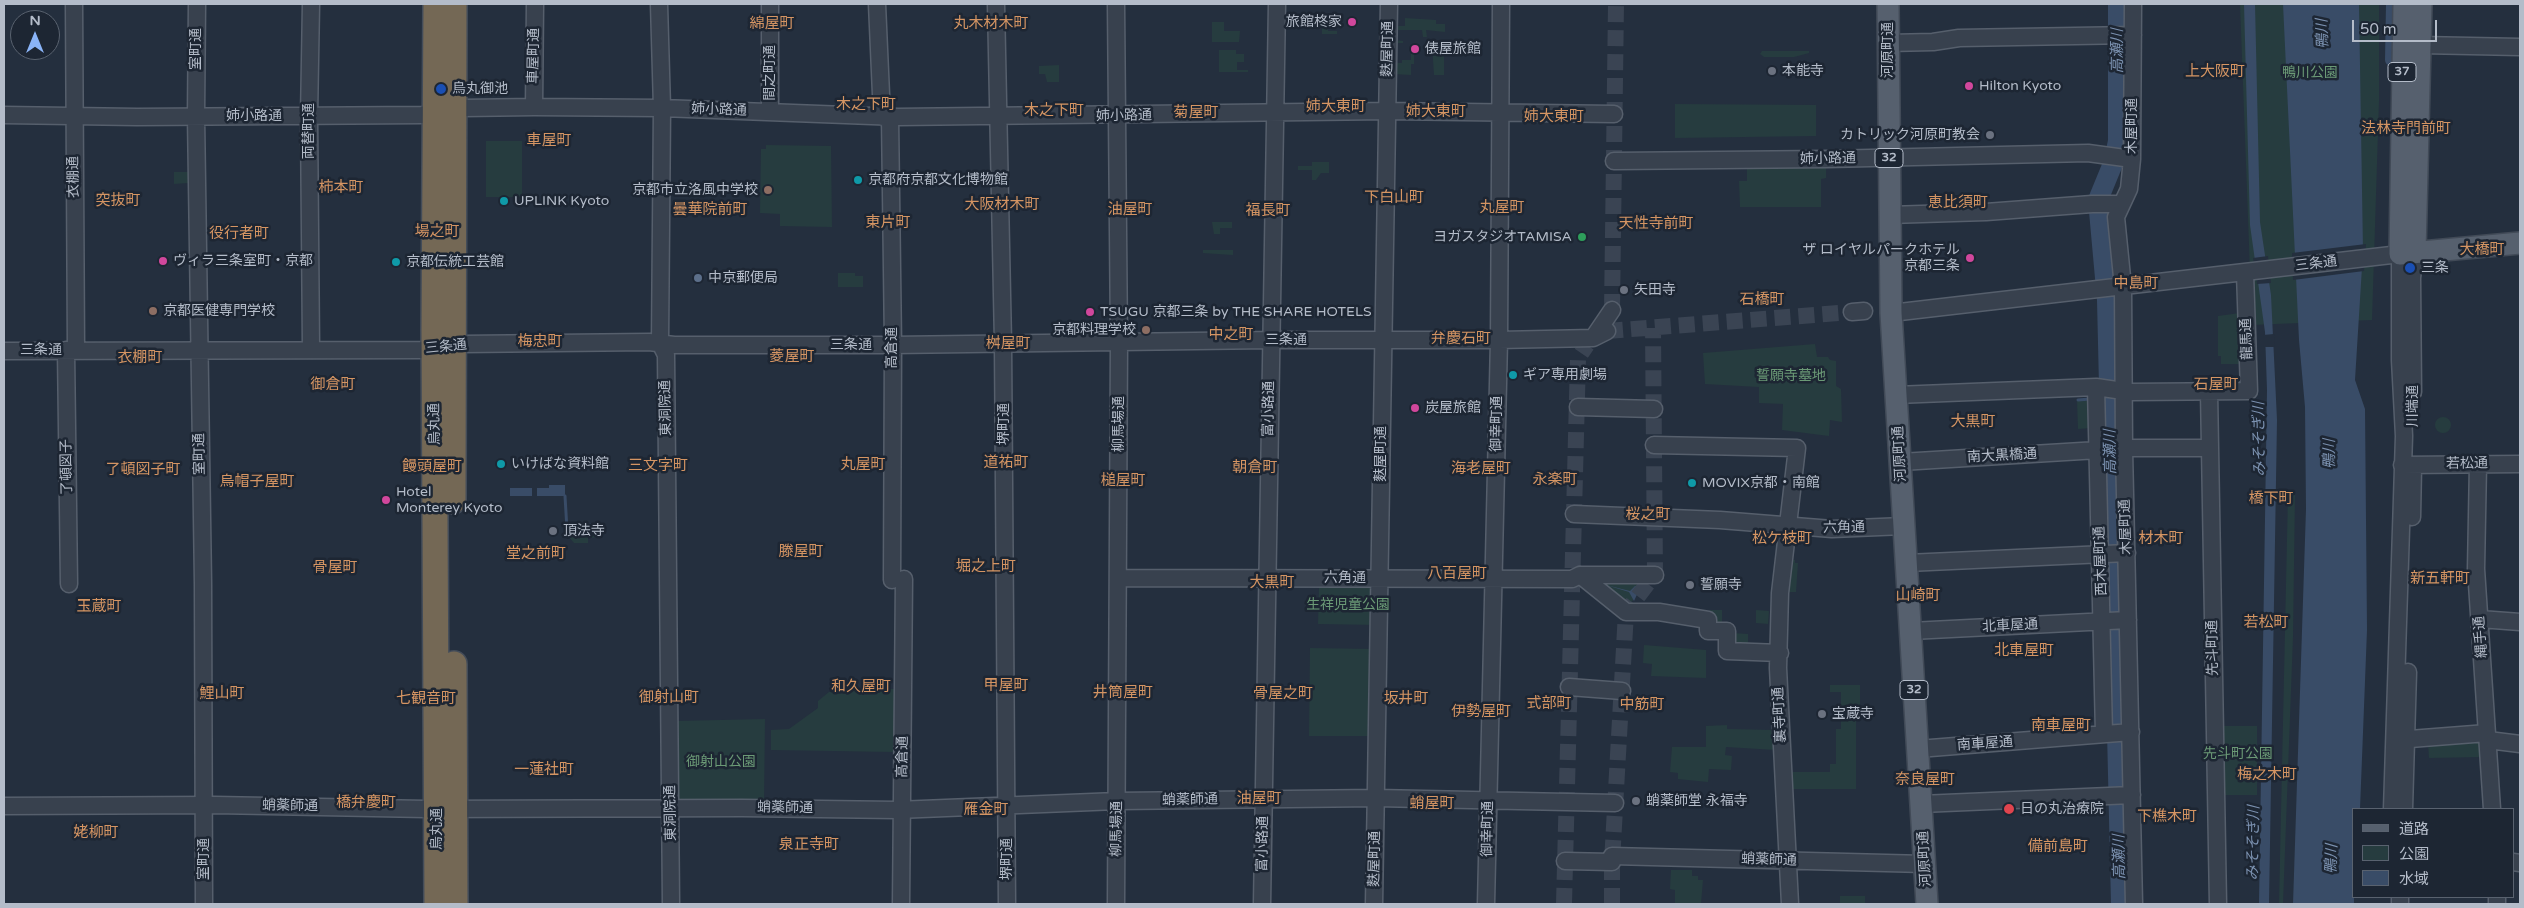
<!DOCTYPE html>
<html>
<head>
<meta charset="utf-8">
<style>
	body { margin:0 }
	#map { position:relative; width:2524px; height:908px; overflow:hidden; background:#242f3e; font-family:"Varela Round","Noto Sans JP",sans-serif }
	canvas { display:block }
	.frame { position:absolute; inset:0; border:5px solid #b4bcc9; pointer-events:none }
	.legend { position:absolute; left:2352px; top:808px; width:162px; height:90px; box-sizing:border-box; background:#1d2633; border:1px solid #59626f; margin:0; padding:6px 9px; list-style:none; font-size:15px; color:#b4bcc9 }
	.legend li { display:flex; align-items:center; gap:10px; height:25px }
	.legend b { width:25px; border:1px solid #59626f }
	.north { position:absolute; left:10px; top:10px; width:50px; height:50px; box-sizing:border-box; background:#1d2633; border:1px solid #59626f; border-radius:50%; rotate:0deg; font-size:14px; font-weight:700; line-height:20px; text-align:center; color:#b4bcc9 }
	.north::after { content:''; display:block; margin:auto; width:18px; height:22px; background:#8ab4f8; clip-path:polygon(50% 0,100% 100%,50% 72%,0 100%) }
	.scale { position:absolute; left:2352px; top:20px; width:85px; height:22px; box-sizing:border-box; border:2px solid #b4bcc9; border-top:0; padding-left:6px; font-size:15px; line-height:18px; white-space:nowrap; color:#b4bcc9; -webkit-text-stroke:4px #1d2633; paint-order:stroke }
</style>
</head>
<body>
<div id="map">
<canvas width="2524" height="908"></canvas>
<div class="frame"></div>
<ul class="legend">
<li><b style="height:6px;background:#56606e"></b>道路</li>
<li><b style="height:14px;background:#263c3f"></b>公園</li>
<li><b style="height:14px;background:#394c67"></b>水域</li>
</ul>
<div class="north">N</div>
<div class="scale">50 m</div>
</div>
<script>
const ctx = document.querySelector('canvas').getContext('2d');
ctx.lineJoin = 'round';
function fillPath(path, color) { ctx.fillStyle = color; ctx.fill(path, 'evenodd'); }
const shape = rows => new Path2D(rows.map(r => 'M' + r).join(''));
function trace(path, color, width, dash) { ctx.strokeStyle = color; ctx.lineWidth = width; ctx.lineCap = dash ? 'butt' : 'round'; ctx.setLineDash(dash || []); ctx.stroke(path); }
function label(font, color, halo, rows, align = 'center') {
  ctx.font = font + ' "Varela Round","Noto Sans JP",sans-serif'; ctx.lineWidth = 5; ctx.setLineDash([]); ctx.textBaseline = 'middle'; ctx.strokeStyle = halo; ctx.fillStyle = color; for (const [text, x, y, turn = 0] of rows) {
    ctx.save(); ctx.translate(x, y); ctx.rotate((+turn || 0) * Math.PI / 180); ctx.textAlign = isNaN(turn) ? turn : align; if (halo) ctx.strokeText(text, 0, 0); ctx.fillText(text, 0, 0); ctx.restore();
  }
}
const green = shape([
	[2240,4,2379,4,2379,101,2372,320,2252,325],
	[1322,15,1328,15,1328,31,1337,31,1337,34,1322,34],
	[1405,18,1436,20,1436,24,1445,24,1445,32,1426,30,1427,37,1423,37,1422,30,1396,30,1395,40,1403,41,1403,43,1397,43,1396,63,1402,63,1402,60,1411,60,1411,54,1414,54,1414,64,1411,64,1411,75,1393,74,1394,26,1405,26],
	[1212,22,1224,22,1224,31,1240,31,1239,42,1212,42],
	[1432,44,1444,45,1444,75,1434,75],
	[1219,50,1236,50,1236,54,1244,54,1244,62,1237,62,1237,70,1248,70,1248,72,1219,72],
	[1762,51,1809,51,1809,53,1794,57,1764,57,1760,54],
	[1059,65,1059,82,1047,82,1045,74,1039,74,1039,66],
	[1675,104,1816,105,1816,136,1675,138],
	[486,141,522,141,522,197,486,197],
	[766,145,831,146,832,227,780,226,780,214,760,213,761,149,766,149],
	[1312,162,1329,162,1329,173,1321,173,1316,180,1312,180,1312,170,1298,170,1298,166,1312,166],
	[1826,165,1826,178,1821,179,1821,207,1740,207,1739,181,1747,181,1747,166],
	[174,172,188,172,188,183,174,184],
	[1212,222,1232,222,1232,228,1220,228,1220,234,1214,234],
	[1203,250,1233,250,1233,255,1203,253],
	[838,273,855,273,855,276,863,276,863,287,838,287],
	[2240,313,2243,364,2221,364,2221,356,2218,356,2218,316],
	[1815,344,1817,357,1828,357,1830,360,1836,361,1836,386,1841,389,1842,422,1830,420,1829,436,1782,430,1783,404,1759,403,1759,387,1705,384,1703,353],
	[2077,401,2089,401,2091,428,2078,429],
	'2435 425a8 8 0 1 1 16 0a8 8 0 1 1-16 0Z',
	[2288,493,2295,493,2293,637,2283,904,2279,904],
	[579,531,602,531,602,537,588,538,588,543,574,543,568,536],
	[1787,560,1795,560,1795,563,1798,563,1796,592,1785,592],
	[1594,579,1648,579,1626,610],
	[1319,586,1379,586,1378,625,1318,624],
	[1710,610,1722,610,1722,629,1710,629],
	[1756,610,1769,611,1768,624,1756,623],
	[1732,633,1748,634,1748,647,1731,646],
	[1644,645,1706,650,1706,678,1651,676,1652,664,1643,663],
	[1310,648,1373,649,1371,736,1309,736],
	[1830,685,1860,685,1860,720,1856,721,1856,789,1790,789,1790,772,1830,772,1830,764,1836,764,1836,729,1841,729,1841,692,1830,692],
	[843,688,895,689,894,752,771,750,771,730,789,729,818,708,818,701,829,692,841,691],
	[765,719,764,803,677,802,676,721],
	[1727,725,1727,729,1775,730,1776,750,1726,747,1725,755,1732,756,1731,770,1709,769,1708,782,1678,779,1678,773,1670,772,1672,747,1706,747,1706,726],
	[2219,726,2257,726,2257,795,2219,795],
	[2480,740,2482,757,2429,758,2428,743],
	[1671,870,1692,870,1692,876,1698,876,1698,880,1703,880,1701,904,1675,904,1675,890,1670,889],
	[1840,896,1865,896,1865,903,1870,904,1840,904]
]);
const water = shape([
	[2244,4,2255,4,2260,222,2271,295,2277,420,2269,904,2259,904,2267,390,2265,332,2250,225],
	[2283,4,2359,4,2363,251,2355,380,2365,409,2367,630,2360,809,2353,809,2354,904,2293,904,2306,509,2305,407,2299,340],
	[549,485,565,485,565,496,537,496,537,488,549,488],
	[510,488,532,488,532,496,510,496],
	[580,523,603,523,603,530,580,530],
	[1606,585,1630,591,1635,586,1641,586,1634,601,1629,592]
]);
const pier = shape([
	[2366,244,2364,271,2293,280,2292,253],
	[2268,256,2271,283,2257,284,2253,258],
	[2274,334,2275,347,2263,347,2263,335]
]);
const stream = shape([
	[2078,400,2090,399],
	[565,496,567,530,580,528],
	[566,526,580,526]
]);
const canal = shape([
	[2392,4,2391,60,2397,59,2397,49]
]);
const river = shape([
	[2118,4,2118,141,2114,161,2098,200,2107,300,2121,904]
]);
const minorTunnel = shape([
	[1612,310,1616,4],
	[1607,331,1852,312],
	[1564,904,1578,358,1587,345],
	[1612,904,1612,862,1626,612,1655,574,1653,328]
]);
const minor = shape([
	[74,4,76,350],
	[197,4,196,116,203,584,204,904],
	[311,4,309,117,311,348],
	[659,4,662,108,660,343,666,355,671,904],
	[770,4,770,112],
	[877,4,882,117],
	[996,4,1003,343,1007,904],
	[2133,4,2132,159,2129,189,2116,217,2123,287,2124,449,2134,904],
	[1888,43,1933,42,1959,38,2133,35],
	[2420,45,2520,47],
	[534,107,535,4],
	[4,115,137,117,422,115,463,108,534,107,662,108,898,117,1387,111,1614,114],
	[890,117,893,345,892,580],
	[1614,161,1827,159,2088,153,2132,159],
	[1889,215,1986,212,2092,204,2121,204],
	[1852,312,1864,311],
	[1891,313,2400,254,2400,360,2404,436,2392,809],
	[1593,338,1612,310],
	[66,350,69,584],
	[4,351,422,350,463,344,649,342,674,345,893,345,1270,340,1499,340,1593,338,1607,331],
	[2096,387,2104,734],
	[2209,391,2218,904],
	[2413,392,2412,278,2415,252],
	[1896,395,2096,387,2130,392,2249,391,2245,273],
	[1578,407,1654,409],
	[1654,445,1797,448,1780,593,1778,668,1790,904],
	[1901,462,2131,448,2210,448],
	[2478,464,2476,569,2492,809],
	[2402,465,2520,464],
	[1574,514,1720,520,1832,529,1904,526],
	[2412,517,2413,467],
	[1907,563,2127,553],
	[1580,575,1655,575],
	[1119,578,1572,579,1580,575,1626,612,1659,612,1708,620,1708,631,1727,631,1727,651,1780,653],
	[2480,619,2520,622],
	[1911,631,2128,620],
	[1569,687,1622,691],
	[2397,740,2487,733],
	[2488,740,2520,744],
	[1918,749,2131,732],
	[1921,804,2132,795],
	[4,806,215,805,426,809,742,808,897,810,1117,801,1376,798,1615,803],
	[2404,809,2408,672],
	[1612,856,1925,864],
	[1565,861,1612,862],
	[2513,862,2520,863],
	[2497,897,2497,904],
	[901,904,904,579],
	[1116,904,1119,343,1116,4],
	[1262,904,1277,4],
	[1374,904,1389,4],
	[1486,904,1499,340,1501,4],
	[2400,904,2400,897]
]);
const major = shape([
	[1888,4,1891,313,1927,904],
	[2404,4,2400,254,2520,243],
	[2415,252,2421,4]
]);
const highway = shape([
	[436,4,434,329,437,904],
	[453,501,454,4],
	[454,664,455,904]
]);
const markers = [
	[1352,22,5,"#d1479c"],
	[1415,49,5,"#d1479c"],
	[1772,71,5,"#6b7280"],
	[1969,86,5,"#d1479c"],
	[441,89,6,"#1a4fb4"],
	[1990,135,5,"#6b7280"],
	[858,180,5,"#0f9aa8"],
	[768,190,5,"#8d6e63"],
	[504,201,5,"#0f9aa8"],
	[1582,237,5,"#2e9e5b"],
	[1970,258,5,"#d1479c"],
	[163,261,5,"#d1479c"],
	[396,262,5,"#0f9aa8"],
	[2410,268,6,"#1a4fb4"],
	[698,278,5,"#5c6f8a"],
	[1624,290,5,"#6b7280"],
	[153,311,5,"#8d6e63"],
	[1090,312,5,"#d1479c"],
	[1146,330,5,"#8d6e63"],
	[1513,375,5,"#0f9aa8"],
	[1415,408,5,"#d1479c"],
	[501,464,5,"#0f9aa8"],
	[1692,483,5,"#0f9aa8"],
	[386,500,5,"#d1479c"],
	[553,531,5,"#6b7280"],
	[1690,585,5,"#6b7280"],
	[1822,714,5,"#6b7280"],
	[1636,801,5,"#6b7280"],
	[2009,809,6,"#e0444e"]
];
const shields = [
	[2402,72,28],
	[1889,158,28],
	[1914,690,28]
];
const shieldNames = [
	["37",2402,72],
	["32",1889,158],
	["32",1914,690]
];
const poiNames = [
	["旅館柊家",1342,22,"right"],
	["俵屋旅館",1425,49],
	["本能寺",1782,71],
	["Hilton Kyoto",1979,86],
	["烏丸御池",452,89],
	["カトリック河原町教会",1980,135,"right"],
	["京都府京都文化博物館",868,180],
	["京都市立洛風中学校",758,190,"right"],
	["UPLINK Kyoto",514,201],
	["ヨガスタジオTAMISA",1572,237,"right"],
	["ザ ロイヤルパークホテル",1960,250,"right"],
	["京都三条",1960,266,"right"],
	["ヴィラ三条室町・京都",173,261],
	["京都伝統工芸館",406,262],
	["三条",2421,268],
	["中京郵便局",708,278],
	["矢田寺",1634,290],
	["京都医健専門学校",163,311],
	["TSUGU 京都三条 by THE SHARE HOTELS",1100,312],
	["京都料理学校",1136,330,"right"],
	["ギア専用劇場",1523,375],
	["炭屋旅館",1425,408],
	["いけばな資料館",511,464],
	["MOVIX京都・南館",1702,483],
	["Hotel",396,492],
	["Monterey Kyoto",396,508],
	["頂法寺",563,531],
	["誓願寺",1700,585],
	["宝蔵寺",1832,714],
	["蛸薬師堂 永福寺",1646,801],
	["日の丸治療院",2020,809]
];
const streetNames = [
	["室町通",196,49,-90],
	["麩屋町通",1388,49,-89],
	["河原町通",1888,50,-90],
	["車屋町通",534,56,-89],
	["間之町通",770,73,-90],
	["姉小路通",719,110,2],
	["姉小路通",254,116],
	["姉小路通",1124,116,-1],
	["木屋町通",2132,126,-90],
	["両替町通",309,131,-90],
	["姉小路通",1828,159,-1],
	["衣棚通",74,177,-91],
	["三条通",2316,264,-7],
	["龍馬通",2247,339,-92],
	["三条通",1286,340],
	["三条通",851,345],
	["三条通",446,347,-6],
	["高倉通",892,348,-90],
	["三条通",41,350],
	["川端通",2413,406,-90],
	["東洞院通",666,408,-91],
	["富小路通",1269,409,-89],
	["烏丸通",435,424,-91],
	["堺町通",1004,424,-90],
	["柳馬場通",1119,424,-90],
	["御幸町通",1497,424,-89],
	["室町通",200,454,-91],
	["麩屋町通",1381,454,-90],
	["河原町通",1900,454,-93],
	["南大黒橋通",2002,456,-3],
	["若松通",2467,464,-1],
	["了頓図子",67,467,-91],
	["木屋町通",2126,527,-92],
	["六角通",1844,528,-1],
	["西木屋町通",2101,561,-92],
	["六角通",1345,578],
	["北車屋通",2010,626,-3],
	["縄手通",2481,637,-94],
	["先斗町通",2213,648,-91],
	["裏寺町通",1780,715,-93],
	["南車屋通",1985,744,-4],
	["高倉通",903,757,-89],
	["蛸薬師通",1190,800,-1],
	["蛸薬師通",290,806,1],
	["蛸薬師通",785,808,1],
	["東洞院通",671,813,-91],
	["烏丸通",437,829,-90],
	["柳馬場通",1117,829,-89],
	["御幸町通",1488,829,-89],
	["富小路通",1263,844,-89],
	["室町通",204,859,-90],
	["堺町通",1007,859,-90],
	["麩屋町通",1375,859,-89],
	["河原町通",1925,859,-93],
	["蛸薬師通",1769,860,2]
];
const parkNames = [
	["鴨川公園",2310,73],
	["誓願寺墓地",1791,376],
	["生祥児童公園",1348,605],
	["先斗町公園",2238,754],
	["御射山公園",721,762]
];
const neighbourhoodNames = [
	["綿屋町",772,24],
	["丸木材木町",991,24],
	["上大阪町",2215,72],
	["木之下町",866,105],
	["姉大東町",1336,107],
	["木之下町",1054,111],
	["姉大東町",1436,112],
	["菊屋町",1196,113],
	["姉大東町",1554,117],
	["法林寺門前町",2406,129],
	["車屋町",549,141],
	["柿本町",341,188],
	["下白山町",1394,198],
	["突抜町",118,201],
	["恵比須町",1958,203],
	["大阪材木町",1002,205],
	["丸屋町",1502,208],
	["曇華院前町",710,210],
	["油屋町",1130,210],
	["福長町",1268,211],
	["東片町",888,223],
	["天性寺前町",1656,224],
	["場之町",437,232],
	["役行者町",239,234],
	["大橋町",2482,250],
	["中島町",2136,284],
	["石橋町",1762,300],
	["中之町",1231,335],
	["弁慶石町",1461,339],
	["梅忠町",540,342],
	["桝屋町",1008,344],
	["菱屋町",792,357],
	["衣棚町",140,358],
	["御倉町",333,385],
	["石屋町",2216,385],
	["大黒町",1973,422],
	["道祐町",1006,463],
	["丸屋町",863,465],
	["三文字町",658,466],
	["饅頭屋町",432,467],
	["朝倉町",1255,468],
	["海老屋町",1481,469],
	["了頓図子町",143,470],
	["永楽町",1555,480],
	["槌屋町",1123,481],
	["烏帽子屋町",257,482],
	["橋下町",2271,499],
	["桜之町",1648,515],
	["松ケ枝町",1782,539],
	["材木町",2161,539],
	["滕屋町",801,552],
	["堂之前町",536,554],
	["堀之上町",986,567],
	["骨屋町",335,568],
	["八百屋町",1457,574],
	["新五軒町",2440,579],
	["大黒町",1272,583],
	["山崎町",1918,596],
	["玉蔵町",99,607],
	["若松町",2266,623],
	["北車屋町",2024,651],
	["甲屋町",1006,686],
	["和久屋町",861,687],
	["井筒屋町",1123,693],
	["鯉山町",222,694],
	["骨屋之町",1283,694],
	["御射山町",669,698],
	["七観音町",426,699],
	["坂井町",1406,699],
	["式部町",1549,704],
	["中筋町",1642,705],
	["伊勢屋町",1481,712],
	["南車屋町",2061,726],
	["一蓮社町",544,770],
	["梅之木町",2267,775],
	["奈良屋町",1925,780],
	["油屋町",1259,799],
	["橋弁慶町",366,803],
	["蛸屋町",1432,804],
	["雁金町",986,810],
	["下樵木町",2167,817],
	["姥柳町",96,833],
	["泉正寺町",809,845],
	["備前島町",2058,847]
];
const waterNames = [
	["鴨川",2323,34,-92],
	["高瀬川",2118,51,-90],
	["みそそぎ川",2260,439,-91],
	["高瀬川",2111,452,-91],
	["鴨川",2330,454,-90],
	["みそそぎ川",2254,843,-89],
	["高瀬川",2120,857,-91],
	["鴨川",2332,859,-88]
];
fillPath(green, '#263c3f');
fillPath(water, '#394c67');
fillPath(pier, '#242f3e');
trace(stream, '#394c67', 3);
trace(canal, '#394c67', 12);
trace(river, '#394c67', 20);
trace(minorTunnel, '#3a4453', 16, [16, 8]);
trace(minor, '#565f6c', 19);
trace(major, '#414a57', 24);
trace(highway, '#434c59', 28);
trace(minor, '#38414e', 16);
trace(major, '#56606e', 21);
trace(highway, '#746855', 25);
for (const [x, y, r, color] of markers) { const dot = new Path2D(); dot.arc(x, y, r, 0, 2 * Math.PI); ctx.fillStyle = color; ctx.fill(dot); trace(dot, '#1d2633', 2); }
for (const [x, y, w] of shields) { const box = new Path2D(); box.roundRect(x - w / 2, y - 9.5, w, 19, 4); ctx.fillStyle = '#1d2633'; ctx.fill(box); trace(box, '#b4bcc9', 1); }
label('bold 12px', '#b4bcc9', null, shieldNames);
label('14px', '#b4bcc9', '#1d2633', poiNames, 'left');
label('14px', '#b4bcc9', '#1d2633', streetNames);
label('14px', '#6b9a76', '#1d2633', parkNames);
label('15px', '#d59563', '#1d2633', neighbourhoodNames);
label('italic 15px', '#7c92b1', '#1d2633', waterNames);
</script>
</body>
</html>
